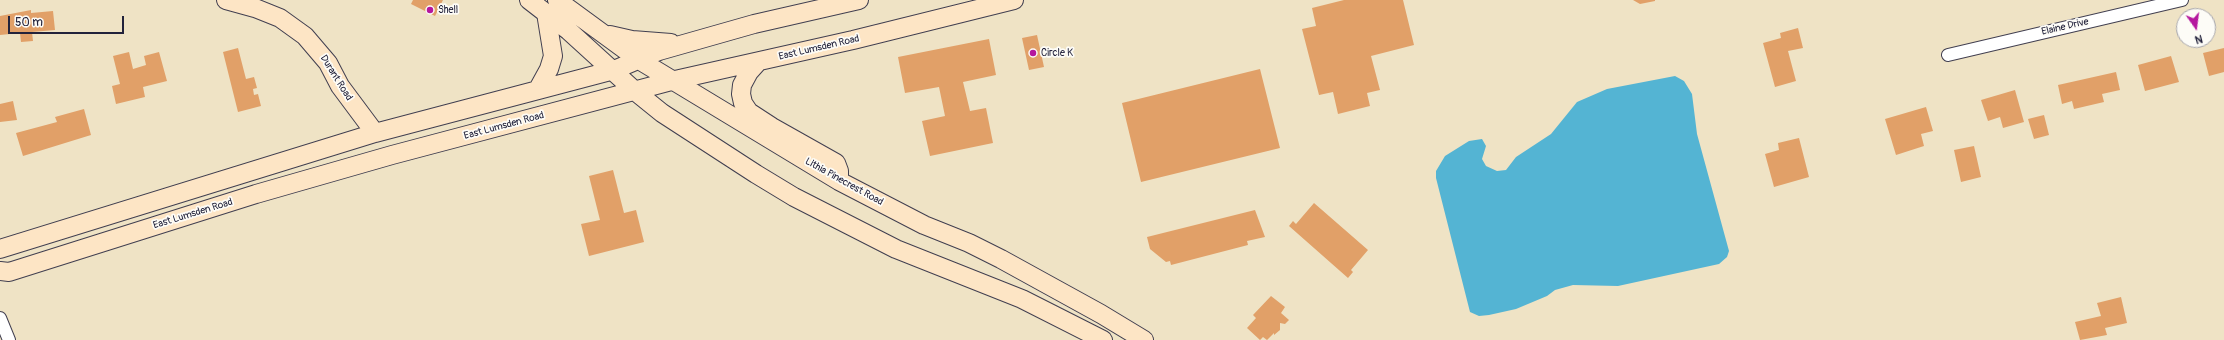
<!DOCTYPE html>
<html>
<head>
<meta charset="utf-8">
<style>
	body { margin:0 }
	#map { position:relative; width:2224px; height:340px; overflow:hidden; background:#efe3c5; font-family:Pangolin,sans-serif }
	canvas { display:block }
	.north { position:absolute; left:2176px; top:8px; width:40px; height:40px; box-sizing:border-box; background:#fdfcf7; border:1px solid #a5a5ac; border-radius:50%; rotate:166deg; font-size:11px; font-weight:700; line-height:16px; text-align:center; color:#22223b }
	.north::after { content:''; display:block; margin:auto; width:14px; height:18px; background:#b5179e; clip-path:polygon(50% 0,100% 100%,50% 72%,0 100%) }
	.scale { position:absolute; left:8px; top:16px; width:116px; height:18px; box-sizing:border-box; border:2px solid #22223b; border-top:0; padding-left:5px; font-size:12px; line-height:14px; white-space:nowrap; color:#22223b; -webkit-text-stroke:3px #fdfcf7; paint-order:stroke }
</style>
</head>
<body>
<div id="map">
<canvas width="2224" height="340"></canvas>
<div class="north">N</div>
<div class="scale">50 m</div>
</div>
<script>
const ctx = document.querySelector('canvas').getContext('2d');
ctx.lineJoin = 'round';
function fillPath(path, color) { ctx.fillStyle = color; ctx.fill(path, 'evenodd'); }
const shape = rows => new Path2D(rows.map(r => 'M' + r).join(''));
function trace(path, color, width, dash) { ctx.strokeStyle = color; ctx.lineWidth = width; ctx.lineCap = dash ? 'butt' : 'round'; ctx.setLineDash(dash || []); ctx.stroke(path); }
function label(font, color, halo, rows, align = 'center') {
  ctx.font = font + ' Pangolin,sans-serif'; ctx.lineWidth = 3.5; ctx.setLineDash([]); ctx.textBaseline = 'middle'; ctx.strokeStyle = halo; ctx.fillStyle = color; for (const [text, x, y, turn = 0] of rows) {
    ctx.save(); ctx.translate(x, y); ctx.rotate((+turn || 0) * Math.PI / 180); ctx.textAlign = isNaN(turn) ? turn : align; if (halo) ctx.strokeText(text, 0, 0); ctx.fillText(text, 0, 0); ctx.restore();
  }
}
const water = shape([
	[1675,76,1684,81,1692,94,1697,134,1729,251,1727,257,1719,264,1618,286,1573,285,1555,290,1547,296,1516,309,1489,315,1479,316,1470,312,1436,178,1436,171,1445,156,1469,141,1482,139,1486,146,1482,159,1486,166,1497,171,1506,170,1516,157,1551,134,1577,102,1607,89]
]);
const building = shape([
	[413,0,443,0,435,16,411,4],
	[1344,0,1403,0,1414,45,1371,56,1380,90,1367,93,1370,106,1338,114,1333,92,1319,95,1302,29,1316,26,1312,8],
	[1633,0,1655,0,1655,1,1640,4],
	[31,10,31,13,53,11,55,30,32,32,33,41,21,42,20,33,0,35,0,16],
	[1798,28,1803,48,1788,51,1796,81,1775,87,1763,43,1781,38,1780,33],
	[1037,35,1044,67,1029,70,1022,38],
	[989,39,996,75,963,82,970,111,986,108,993,143,930,156,922,121,945,116,939,87,905,93,898,57],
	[238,48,246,79,254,77,257,88,253,89,254,95,258,94,261,106,238,112,223,52],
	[2224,48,2224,72,2209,76,2203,53],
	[129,52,133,69,146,65,144,56,159,52,167,81,143,87,145,97,116,104,112,86,120,84,113,56],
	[2171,56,2179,82,2145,91,2138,65],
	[1260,69,1280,148,1141,182,1122,103],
	[2116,72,2120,90,2102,94,2104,102,2074,109,2072,101,2062,104,2058,85],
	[2015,90,2024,122,2003,128,2000,117,1988,121,1981,100],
	[13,101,17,120,0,122,0,104],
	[1926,107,1933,131,1921,134,1924,146,1896,155,1885,119],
	[84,109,91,135,23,156,16,133,57,122,55,117],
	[2044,115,2049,135,2034,139,2028,119],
	[1799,138,1809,177,1774,187,1765,154,1779,150,1778,143],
	[1974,146,1981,177,1961,182,1954,150],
	[613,170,624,213,636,210,644,242,589,256,581,224,600,220,589,176],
	[1314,203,1368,250,1351,270,1353,272,1348,278,1289,226,1293,221,1296,224],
	[1255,210,1265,237,1247,241,1248,245,1171,265,1170,261,1166,262,1150,249,1147,237],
	[1271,296,1285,307,1281,313,1289,320,1285,324,1280,323,1280,330,1274,335,1274,333,1267,340,1263,337,1260,340,1247,328,1256,318,1253,315],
	[2121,297,2127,323,2105,328,2107,335,2080,340,2075,322,2101,316,2097,303]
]);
const street = shape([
	[1948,55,2182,0],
	[0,318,9,340]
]);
const secondary = shape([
	[226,0,255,8,280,18,305,36,328,63,340,86,375,133],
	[529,0,569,31,636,92,662,113,756,174,794,197,896,249,1022,299,1103,340],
	[557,0,639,60,839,181,924,225,969,243,1001,259,1101,314,1144,340],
	[610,35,632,40,671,43],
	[758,62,749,72,742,85,741,94,743,103,749,112,772,127,836,163,839,171,839,181],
	[538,89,549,69,553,56,546,13],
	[0,249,375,133,614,70,659,51,754,24,859,0],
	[0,271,9,272,256,194,392,155,675,80,853,40,1014,0]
]);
const markers = [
	[430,10,4,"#b5179e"],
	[1033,53,4,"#b5179e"]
];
const poiNames = [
	["Shell",438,10],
	["Circle K",1041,53]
];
const streetNames = [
	["Elaine Drive",2065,27,-13],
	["East Lumsden Road",819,48,-13],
	["Durant Road",336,78,58],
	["East Lumsden Road",504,126,-15],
	["Lithia Pinecrest Road",844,182,29],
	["East Lumsden Road",193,214,-17]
];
fillPath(water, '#54b4d3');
fillPath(building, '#e1a068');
trace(street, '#413f50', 14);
trace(secondary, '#413f50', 20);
trace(street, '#fff', 12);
trace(secondary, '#fde5c5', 18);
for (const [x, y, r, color] of markers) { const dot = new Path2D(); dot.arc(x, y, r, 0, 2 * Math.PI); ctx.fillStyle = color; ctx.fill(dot); trace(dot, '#fdfcf7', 1.5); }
label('10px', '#22223b', '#fdfcf7', poiNames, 'left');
label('10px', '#22223b', '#fdfcf7', streetNames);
</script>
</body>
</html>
